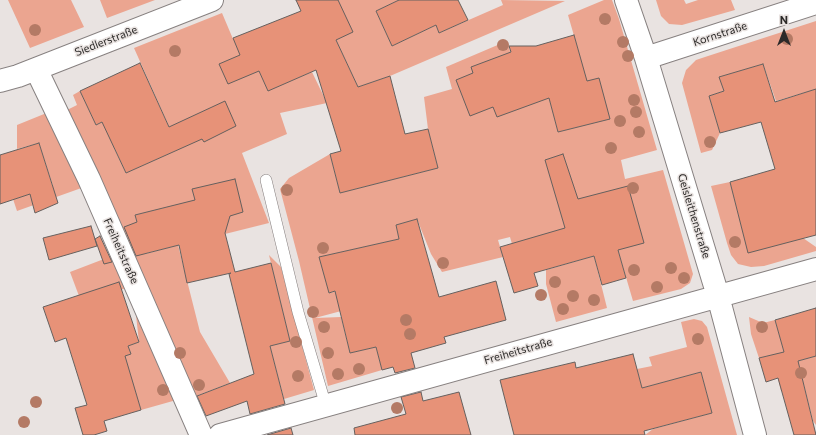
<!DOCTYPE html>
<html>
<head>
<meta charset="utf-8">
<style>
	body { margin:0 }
	#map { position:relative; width:816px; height:435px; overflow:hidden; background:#e9e3e1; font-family:Commissioner,sans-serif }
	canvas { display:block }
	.north { position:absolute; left:764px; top:12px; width:40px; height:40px; -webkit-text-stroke:3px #e9e3e1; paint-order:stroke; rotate:0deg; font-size:11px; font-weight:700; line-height:16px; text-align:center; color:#2c2a29 }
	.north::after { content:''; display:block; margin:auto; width:14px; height:18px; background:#2c2a29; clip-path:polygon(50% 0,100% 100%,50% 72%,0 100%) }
</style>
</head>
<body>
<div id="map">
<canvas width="816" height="435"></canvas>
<div class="north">N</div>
</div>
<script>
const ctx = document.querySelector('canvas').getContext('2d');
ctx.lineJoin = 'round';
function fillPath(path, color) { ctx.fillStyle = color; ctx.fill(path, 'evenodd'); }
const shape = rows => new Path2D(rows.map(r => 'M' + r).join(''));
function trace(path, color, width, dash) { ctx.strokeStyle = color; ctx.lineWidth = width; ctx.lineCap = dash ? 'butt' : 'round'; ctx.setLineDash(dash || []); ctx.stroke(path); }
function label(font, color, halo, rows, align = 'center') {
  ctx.font = font + ' Commissioner,sans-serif'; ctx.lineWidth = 3; ctx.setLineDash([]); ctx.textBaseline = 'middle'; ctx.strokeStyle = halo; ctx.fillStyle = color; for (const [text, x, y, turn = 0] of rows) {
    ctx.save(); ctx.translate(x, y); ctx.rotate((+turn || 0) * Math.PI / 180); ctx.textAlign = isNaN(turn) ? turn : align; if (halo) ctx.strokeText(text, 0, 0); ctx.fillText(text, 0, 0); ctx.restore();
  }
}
const green = shape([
	[8,0,71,0,84,27,30,48],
	[100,0,155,0,107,18],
	[338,0,399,0,376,11,392,46,436,25,439,33,503,5,501,0,565,1,390,76,358,87,336,40],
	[604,0,612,0,619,19,657,150,621,160,625,179,663,170,693,274,690,283,681,289,633,301,618,250,565,228,516,258,510,237,498,240,503,257,442,272,431,254,417,219,396,225,399,239,320,257,329,293,366,285,371,303,315,318,341,317,350,353,376,347,382,370,328,386,299,261,280,189,289,178,330,154,340,193,438,168,428,129,424,97,452,89,446,67,507,41,516,71,541,64,558,132,609,119,574,85,579,53,568,15],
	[656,0,684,0,686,4,698,0,731,0,735,10,682,25,669,24,661,16],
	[222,13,233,39,244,34,268,90,312,72,327,103,280,113,287,134,242,153,269,223,205,239,177,205,135,215,145,254,178,245,200,332,230,383,191,398,65,111,77,105,73,95,80,91,96,125,118,115,114,148,126,173,179,149,134,48],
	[816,21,816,98,813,90,776,101,763,64,720,77,724,91,709,96,720,133,712,150,701,153,682,83,686,70,696,60,708,56],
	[49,112,87,186,17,211,13,199,53,186,39,143,17,149,17,125],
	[730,182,739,216,803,238,816,247,816,251,764,266,751,267,738,264,731,255,727,243,711,186],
	[117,254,180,399,141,410,135,391,101,363,131,354,128,346,139,342,136,315,126,288,82,304,70,272],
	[269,255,281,267,314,390,284,399,270,346,290,341],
	[594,256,607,308,556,322,546,284,546,270],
	[749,317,763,323,775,320,788,364,816,356,816,425,813,421,804,385,781,391,772,355,759,358,751,334],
	[694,319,702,321,707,327,737,435,645,435,653,429,712,413,701,372,642,388,637,369,652,366,649,357,687,347,681,322]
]);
const building = shape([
	[296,0,338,0,353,32,336,40,358,87,390,76,405,134,428,129,438,168,340,193,330,154,341,151,316,70,268,91,259,71,228,84,219,64,240,55,233,38,301,11,296,0],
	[399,0,458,0,468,20,439,33,436,25,392,46,376,11,399,0],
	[574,35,587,81,599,78,610,119,558,132,549,98,497,117,493,107,470,116,456,80,473,73,471,67,511,52,509,46,536,46,574,35],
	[140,63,169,127,225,101,236,126,204,142,202,139,126,173,102,122,96,125,80,91,140,63],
	[763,64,775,102,816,89,816,235,748,253,730,182,775,169,761,122,720,133,709,96,724,91,719,77,763,64],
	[39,143,58,203,35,213,30,194,0,204,0,155,39,143],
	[563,154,578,199,628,186,644,243,618,250,626,278,602,285,594,256,534,273,538,286,514,293,500,247,565,228,545,160,563,154],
	[235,179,243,212,230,216,225,233,235,272,271,263,290,341,270,346,285,404,250,414,247,401,206,416,197,396,254,374,229,274,231,273,187,283,179,245,136,256,124,227,137,222,135,215,195,200,192,189,235,179],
	[417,219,439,297,496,281,506,320,444,337,446,343,411,353,415,368,395,373,393,367,382,370,376,347,350,353,335,291,329,293,319,257,399,239,396,225,417,219],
	[91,226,97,246,49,260,43,238,91,226],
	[100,236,112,262,104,264,95,239,100,236],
	[119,282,139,342,128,346,131,354,125,356,141,410,104,421,107,431,94,435,83,435,75,408,87,405,66,338,55,342,43,307,119,282],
	[816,308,816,356,798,361,816,435,794,435,778,378,766,382,759,358,784,352,775,320,816,308],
	[633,354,642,388,701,372,712,413,644,431,645,435,514,435,500,380,575,362,576,368,633,354],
	[421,392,423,401,459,392,471,435,355,435,354,428,406,414,401,397,421,392],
	[291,428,293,435,267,435,291,428]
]);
const service = shape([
	[266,180,298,312,326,406]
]);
const minor = shape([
	[626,0,646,58,718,296,755,435],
	[646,58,816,3],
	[36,69,89,179,201,435],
	[0,81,18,76,212,0],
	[220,435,816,269]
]);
const trees = [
	[605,19],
	[35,30],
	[787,39],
	[623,42],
	[503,45],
	[175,51],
	[628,56],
	[634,100],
	[636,112],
	[620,121],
	[639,132],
	[710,142],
	[611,148],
	[633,188],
	[287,190],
	[735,242],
	[323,248],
	[443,263],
	[671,268],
	[634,270],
	[684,278],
	[555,282],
	[657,287],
	[541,295],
	[573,296],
	[594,300],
	[563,309],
	[313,312],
	[406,320],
	[324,327],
	[762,327],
	[410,334],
	[698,339],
	[296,342],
	[180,353],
	[328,353],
	[359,369],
	[801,373],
	[338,374],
	[298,376],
	[199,385],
	[163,390],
	[36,402],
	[397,408],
	[24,422]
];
const streetNames = [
	["Kornstraße",720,34,-18],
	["Siedlerstraße",106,41,-21],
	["Geisleithenstraße",694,216,73],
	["Freiheitstraße",121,251,66],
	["Freiheitstraße",518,351,-16]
];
fillPath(green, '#eba590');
fillPath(building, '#e79278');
trace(building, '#65605e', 1);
trace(service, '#878180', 12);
trace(minor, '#878180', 24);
trace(service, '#fff', 11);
trace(minor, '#fff', 22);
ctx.fillStyle = '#b47a65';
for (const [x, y] of trees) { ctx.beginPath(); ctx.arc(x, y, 6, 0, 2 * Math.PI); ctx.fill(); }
label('11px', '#2c2a29', '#e9e3e1', streetNames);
</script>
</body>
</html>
